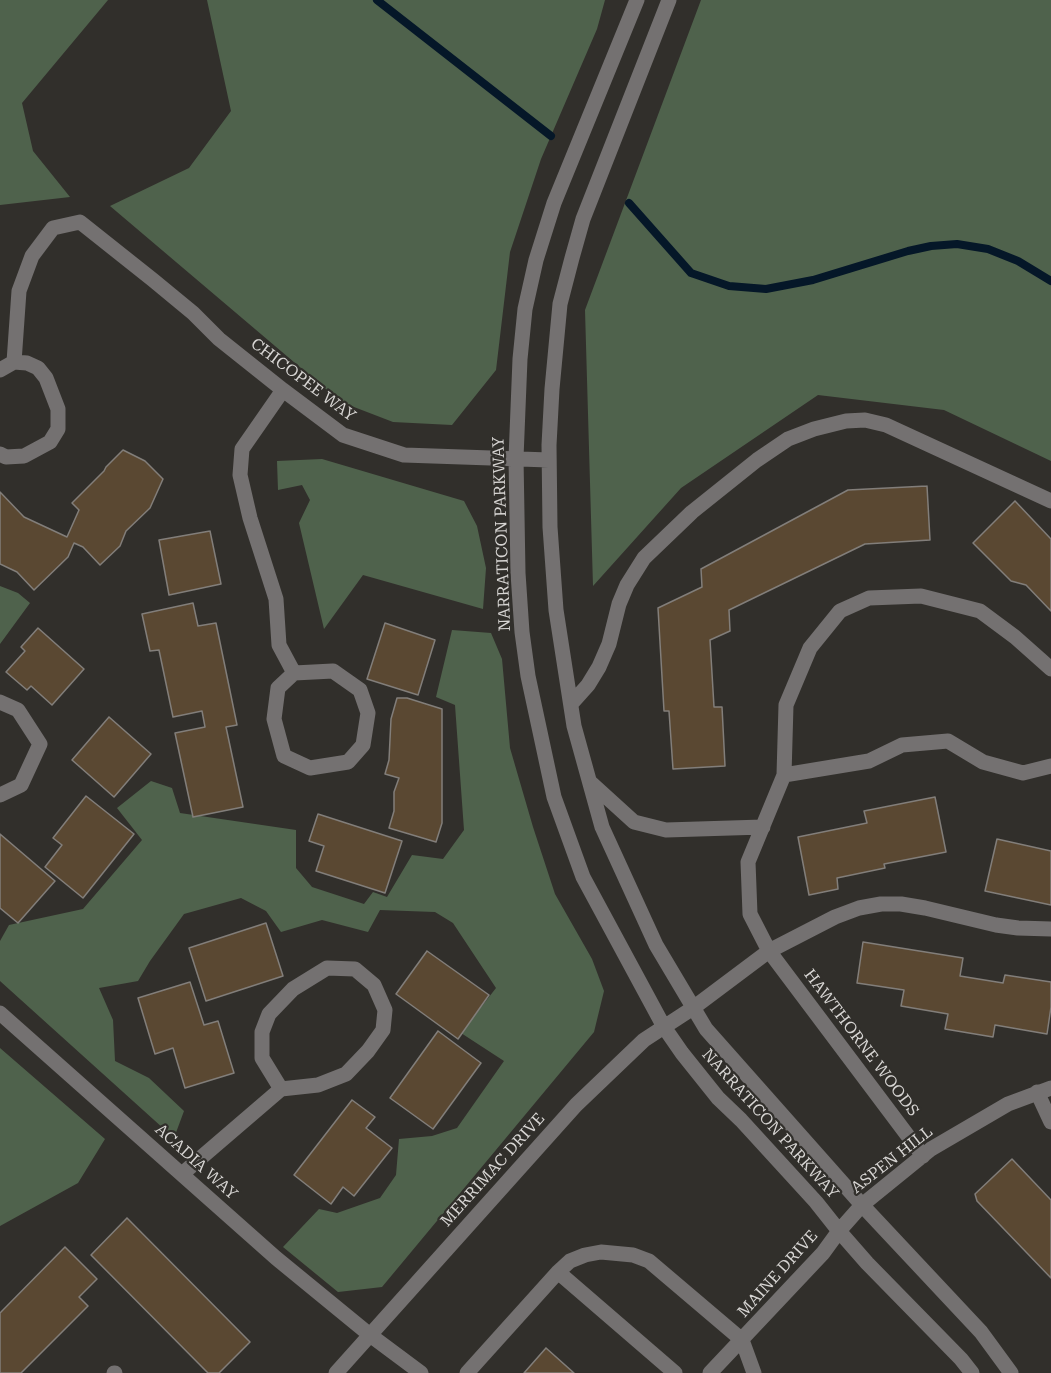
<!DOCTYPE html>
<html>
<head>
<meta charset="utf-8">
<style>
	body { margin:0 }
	canvas { display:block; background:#312f2b }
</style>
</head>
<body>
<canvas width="1051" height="1373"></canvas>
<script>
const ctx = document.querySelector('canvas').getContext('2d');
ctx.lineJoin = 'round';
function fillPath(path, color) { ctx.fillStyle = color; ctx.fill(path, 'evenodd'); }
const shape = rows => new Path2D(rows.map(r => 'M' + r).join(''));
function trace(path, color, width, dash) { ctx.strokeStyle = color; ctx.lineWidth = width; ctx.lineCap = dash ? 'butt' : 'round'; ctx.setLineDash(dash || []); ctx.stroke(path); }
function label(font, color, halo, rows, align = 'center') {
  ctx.font = font + ' "Roboto Serif",serif'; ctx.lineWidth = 4.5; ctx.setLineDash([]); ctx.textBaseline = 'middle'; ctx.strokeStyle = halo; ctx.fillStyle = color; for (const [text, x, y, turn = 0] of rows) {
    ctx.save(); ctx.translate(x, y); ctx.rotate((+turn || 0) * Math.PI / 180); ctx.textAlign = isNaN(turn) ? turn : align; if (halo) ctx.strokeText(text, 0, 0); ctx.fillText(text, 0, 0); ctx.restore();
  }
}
const forest = shape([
	[0,0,108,0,22,103,33,151,70,197,0,205],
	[207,0,605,0,597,29,541,159,510,252,496,370,452,425,393,422,341,402,110,206,189,168,231,111],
	[701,0,1051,0,1051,461,944,410,818,395,681,488,593,586,585,310],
	[322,459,464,501,477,526,486,568,483,609,363,575,324,629,299,523,310,500,302,485,278,490,277,461],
	[0,586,18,593,30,603,0,644],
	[452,630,491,633,502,659,510,748,533,827,555,894,592,959,604,991,594,1032,382,1287,338,1292,283,1247,319,1209,337,1213,380,1198,396,1175,399,1139,432,1136,457,1128,504,1061,461,1033,496,988,453,923,435,912,380,910,368,932,322,920,281,932,266,911,241,898,184,914,150,961,138,981,99,988,113,1020,115,1061,149,1078,184,1111,174,1138,0,981,0,941,9,925,83,909,142,840,117,808,151,781,172,788,180,813,296,830,296,868,312,887,364,904,373,892,387,897,412,855,443,859,464,830,455,705,436,697],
	[0,1048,105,1139,78,1183,0,1226]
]);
const stream = shape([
	[377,0,551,136],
	[629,203,691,273,729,286,766,289,813,280,908,251,931,246,957,244,988,249,1018,261,1051,281]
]);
const building = shape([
	[123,450,145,461,163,479,150,508,126,531,120,546,100,565,83,547,74,543,68,557,34,590,17,572,0,564,0,492,24,517,67,537,79,510,72,503,104,471,106,467,123,450],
	[927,486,930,540,865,544,729,610,730,631,710,640,714,707,722,707,725,766,673,769,669,711,664,711,658,608,702,587,701,569,848,490,927,486],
	[1015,501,1051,539,1051,611,1026,585,1011,581,973,543,1015,501],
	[210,531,221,584,169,595,159,540,210,531],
	[193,603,198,626,216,623,237,725,226,727,243,807,193,817,175,733,205,727,202,711,173,717,159,650,150,651,142,614,193,603],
	[385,623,435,640,418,695,367,679,385,623],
	[38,628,84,669,52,705,31,686,27,690,6,672,25,651,21,647,38,628],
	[397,698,407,698,442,709,442,823,436,842,389,828,394,811,394,792,399,778,385,774,389,760,391,719,397,698],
	[109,717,151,754,114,797,72,760,109,717],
	[86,796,134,834,83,898,45,867,62,845,53,838,86,796],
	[935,797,946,852,884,864,885,868,837,878,838,889,809,895,798,837,867,823,864,811,935,797],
	[318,814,402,841,385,893,316,871,324,846,309,841,318,814],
	[0,834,55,881,18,923,0,908,0,834],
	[997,839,1051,851,1051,905,985,891,997,839],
	[266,923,283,976,206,1001,189,948,266,923],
	[863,942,963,958,960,976,1003,983,1005,975,1051,982,1051,1007,1047,1034,995,1025,993,1037,945,1029,948,1014,901,1006,904,990,857,983,863,942],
	[427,951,489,995,458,1039,396,994,427,951],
	[190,982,204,1025,218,1021,234,1073,185,1088,173,1048,155,1054,138,998,190,982],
	[438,1031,481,1063,433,1129,390,1098,438,1031],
	[352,1100,375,1117,366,1128,392,1148,354,1196,343,1187,331,1204,294,1175,352,1100],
	[1012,1159,1051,1200,1051,1278,977,1201,975,1194,1012,1159],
	[127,1218,250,1342,219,1373,208,1373,91,1255,127,1218],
	[65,1247,97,1279,79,1297,88,1306,21,1373,0,1373,0,1313,65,1247],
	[546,1348,574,1373,524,1373,546,1348]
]);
const minor = shape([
	[637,0,554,203,536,260,525,309,520,359,516,458,518,573,522,632,528,676,554,797,583,877,664,1027,682,1053,718,1098,741,1120,816,1202,839,1231,867,1263,961,1359,972,1373],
	[669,0,583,219,572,258,560,304,552,389,549,445,550,527,556,610,574,726,602,827,656,945,706,1029,862,1205,981,1332,1011,1373],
	[14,362,19,291,32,256,53,228,80,222,153,280,193,313,219,339,283,390,343,435,404,455,549,460],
	[0,370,14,362,27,363,38,368,46,378,58,409,58,429,50,442,24,456,6,457,0,454],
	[283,390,242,449,240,475,250,518,276,599,279,645,294,673,278,688,274,719,284,756,310,768,348,762,363,745,368,713,360,690,333,671,294,673],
	[0,702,18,710,40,744,21,785,0,795],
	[571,704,588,685,599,667,609,644,619,604,627,585,644,558,692,512,757,460,788,439,814,429,846,421,865,420,886,425,1051,501],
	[784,775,869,761,902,745,948,741,983,762,1023,773,1051,766],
	[590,782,634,822,666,830,763,827],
	[0,1013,276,1258,370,1335,421,1373],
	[1037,1092,1051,1122],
	[923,1156,769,951,750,914,748,862,784,775,786,705,810,648,840,611,869,598,921,596,980,611,1015,637,1051,669],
	[182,1174,281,1089,318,1085,346,1074,368,1051,383,1030,385,1010,374,985,355,969,327,968,293,989,269,1014,262,1032,262,1058,281,1089],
	[558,1272,675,1373],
	[114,1373,115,1373],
	[336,1373,576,1105,644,1040,693,1008,769,951,835,917,859,908,881,904,901,904,925,908,996,925,1018,928,1051,929],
	[467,1373,558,1272,570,1261,585,1255,601,1252,633,1255,649,1261,742,1340,754,1373],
	[710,1373,823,1253,839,1231,862,1205,931,1149,1008,1104,1051,1088]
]);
const streetNames = [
	["CHICOPEE WAY",303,380,37],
	["NARRATICON PARKWAY",502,534,-92],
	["HAWTHORNE WOODS",861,1043,53],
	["NARRATICON PARKWAY",770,1124,48],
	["ASPEN HILL",892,1160,-38],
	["ACADIA WAY",196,1162,42],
	["MERRIMAC DRIVE",493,1170,-48],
	["MAINE DRIVE",778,1274,-48]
];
fillPath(forest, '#4f624c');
trace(stream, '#051728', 8);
fillPath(building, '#5a4832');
trace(building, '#827e7a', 1.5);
trace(minor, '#747171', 15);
label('16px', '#d7d5d3', '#312f2b', streetNames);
</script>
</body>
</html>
